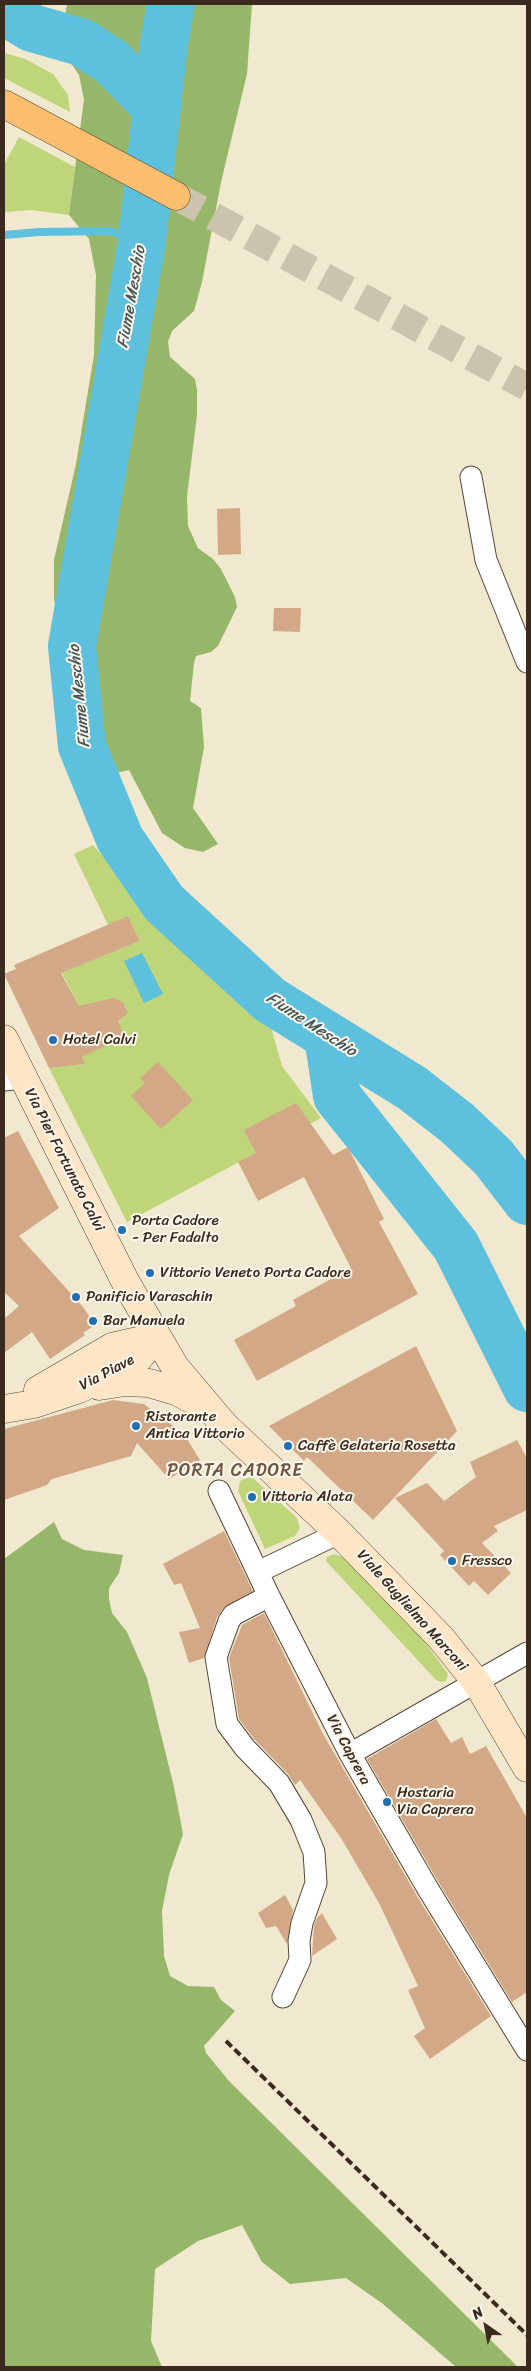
<!DOCTYPE html>
<html>
<head>
<meta charset="utf-8">
<style>
	body { margin:0 }
	#map { position:relative; width:531px; height:2371px; overflow:hidden; background:#f0e9cf; font-family:Sriracha,sans-serif }
	canvas { display:block }
	.frame { position:absolute; inset:0; border:5px solid #3b2a1e; pointer-events:none }
	.north { position:absolute; left:461px; top:2301px; width:50px; height:50px; -webkit-text-stroke:4px #fbf7ec; paint-order:stroke; rotate:327deg; font-size:14px; font-weight:700; line-height:20px; text-align:center; color:#3b2a1e }
	.north::after { content:''; display:block; margin:auto; width:18px; height:22px; background:#3b2a1e; clip-path:polygon(50% 0,100% 100%,50% 72%,0 100%) }
</style>
</head>
<body>
<div id="map">
<canvas width="531" height="2371"></canvas>
<div class="frame"></div>
<div class="north">N</div>
</div>
<script>
const ctx = document.querySelector('canvas').getContext('2d');
ctx.lineJoin = 'round';
function fillPath(path, color) { ctx.fillStyle = color; ctx.fill(path, 'evenodd'); }
const shape = rows => new Path2D(rows.map(r => 'M' + r).join(''));
function trace(path, color, width, dash) { ctx.strokeStyle = color; ctx.lineWidth = width; ctx.lineCap = dash ? 'butt' : 'round'; ctx.setLineDash(dash || []); ctx.stroke(path); }
function label(font, color, halo, rows, align = 'center') {
  ctx.font = font + ' Sriracha,sans-serif'; ctx.lineWidth = 4; ctx.setLineDash([]); ctx.textBaseline = 'middle'; ctx.strokeStyle = halo; ctx.fillStyle = color; for (const [text, x, y, turn = 0] of rows) {
    ctx.save(); ctx.translate(x, y); ctx.rotate((+turn || 0) * Math.PI / 180); ctx.textAlign = isNaN(turn) ? turn : align; if (halo) ctx.strokeText(text, 0, 0); ctx.fillText(text, 0, 0); ctx.restore();
  }
}
const green = shape([
	[4,53,25,59,53,74,68,95,70,112,4,78],
	[19,137,75,167,69,215,32,210,4,212,4,165],
	[93,845,183,949,242,1000,268,1017,282,1066,321,1118,127,1222,49,1068,84,1064,82,1057,125,1016,127,1010,123,1002,83,1014,58,965,83,964,140,941,128,916,108,925,74,854],
	[250,1477,254,1479,297,1518,300,1528,295,1536,265,1549,238,1491,240,1481],
	[334,1554,343,1557,408,1623,425,1642,448,1674,446,1681,441,1682,436,1680,326,1561,327,1557]
]);
const forest = shape([
	[67,4,252,4,247,74,221,182,202,282,194,311,172,331,168,342,170,357,195,379,197,390,197,415,187,496,188,526,198,548,213,559,221,569,235,597,237,607,218,646,211,652,196,656,194,663,190,701,201,708,204,747,193,808,218,844,203,852,185,848,162,833,129,770,99,777,81,727,66,673,54,598,54,560,76,464,94,355,96,275,89,239,69,215,84,99,79,75,60,47],
	[54,1522,62,1539,84,1550,123,1555,119,1573,109,1588,109,1599,112,1613,127,1632,147,1678,174,1787,183,1834,169,1875,162,1911,164,1956,170,1976,188,1986,214,1987,221,2000,235,2011,204,2046,206,2053,229,2081,518,2367,456,2367,383,2304,346,2278,290,2284,262,2262,242,2225,198,2241,155,2269,151,2341,162,2367,4,2367,4,1559]
]);
const water = shape([
	[142,953,163,994,144,1003,124,961]
]);
const stream = shape([
	[4,235,39,232,109,231,142,241]
]);
const river = shape([
	[171,4,164,43,142,241,72,646,82,746,120,839,164,903,270,1000,412,1088,457,1123,493,1157,527,1201],
	[4,11,32,28,81,42,112,62,157,108],
	[328,1036,337,1096,456,1246,527,1388]
]);
const building = shape([
	[240,508,241,554,218,555,217,509],
	[274,608,301,608,300,632,273,631],
	[128,916,140,941,61,973,79,1006,113,998,123,1002,128,1013,118,1022,125,1037,82,1057,85,1064,49,1068,4,974,16,969,14,965],
	[158,1062,193,1100,161,1129,131,1096,145,1083,140,1078],
	[296,1103,333,1155,348,1147,384,1219,379,1222,418,1294,257,1381,234,1340,296,1306,293,1300,351,1268,304,1177,258,1201,238,1162,256,1153,244,1130],
	[18,1131,59,1208,19,1236,83,1307,95,1325,83,1333,85,1335,50,1359,32,1332,4,1353,4,1319,19,1306,4,1292,4,1138],
	[416,1346,457,1431,373,1520,307,1457,304,1461,269,1426],
	[113,1400,144,1404,184,1434,200,1460,169,1479,137,1443,131,1456,52,1479,47,1485,4,1500,4,1429],
	[517,1440,527,1458,527,1510,494,1526,498,1531,482,1543,511,1573,488,1595,474,1581,469,1586,440,1555,444,1551,395,1498,427,1483,444,1501,476,1477,470,1462],
	[224,1531,253,1591,223,1608,217,1617,204,1658,189,1663,179,1632,200,1628,181,1583,174,1585,163,1564],
	[264,1613,322,1732,417,1896,491,2016,430,2059,414,2036,425,2028,408,1990,418,1986,379,1903,341,1838,300,1780,295,1785,288,1774,255,1740,239,1719,229,1658,242,1625],
	[436,1719,451,1743,462,1737,470,1754,486,1746,527,1818,527,1992,512,2002,439,1883,367,1759],
	[285,1895,293,1910,287,1944,276,1926,266,1928,258,1913],
	[322,1913,337,1939,312,1956,314,1926,317,1918]
]);
const primaryTunnel = shape([
	[176,196,527,387]
]);
const street = shape([
	[471,477,486,560,527,662],
	[4,1080,23,1078],
	[219,1491,269,1596,350,1754,428,1889,527,2050],
	[258,1572,339,1533],
	[269,1596,233,1615,229,1621,216,1657,227,1724,245,1748,279,1783,301,1820,314,1852,316,1883,302,1923,299,1941,300,1960,283,1997],
	[350,1754,527,1653]
]);
const secondary = shape([
	[4,1039,125,1281,175,1367,225,1426,339,1533,441,1638,477,1683,527,1768],
	[99,1386,125,1382,149,1383,176,1391,201,1404],
	[38,1390,112,1347,156,1337],
	[4,1409,34,1404,79,1389,115,1372,137,1360,156,1337]
]);
const primary = shape([
	[4,104,176,196]
]);
const rail = shape([
	[226,2041,527,2335]
]);
const markers = [
	[53,1040,5,"#1f6fb2"],
	[122,1230,5,"#1f6fb2"],
	[150,1273,5,"#1f6fb2"],
	[76,1297,5,"#1f6fb2"],
	[93,1321,5,"#1f6fb2"],
	[136,1426,5,"#1f6fb2"],
	[288,1446,5,"#1f6fb2"],
	[252,1497,5,"#1f6fb2"],
	[452,1561,5,"#1f6fb2"],
	[387,1802,5,"#1f6fb2"]
];
const poiNames = [
	["Hotel Calvi",63,1040],
	["Porta Cadore",132,1221],
	["- Per Fadalto",132,1238],
	["Vittorio Veneto Porta Cadore",160,1273],
	["Panificio Varaschin",86,1297],
	["Bar Manuela",103,1321],
	["Ristorante",146,1417],
	["Antica Vittorio",146,1434],
	["Caffè Gelateria Rosetta",298,1446],
	["Vittoria Alata",262,1497],
	["Fressco",462,1561],
	["Hostaria",397,1793],
	["Via Caprera",397,1810]
];
const streetNames = [
	["Via Pier Fortunato Calvi",64,1160,63],
	["Via Piave",107,1373,-28],
	["Viale Guglielmo Marconi",412,1611,48],
	["Via Caprera",348,1750,62]
];
const waterNames = [
	["Fiume Meschio",132,297,-80],
	["Fiume Meschio",80,696,-96],
	["Fiume Meschio",311,1025,33]
];
const quarterNames = [
	["PORTA CADORE",235,1471]
];
fillPath(green, '#bed579');
fillPath(forest, '#96b669');
fillPath(water, '#5dc0dc');
trace(stream, '#5dc0dc', 8);
trace(river, '#5dc0dc', 48);
fillPath(building, '#d3a886');
trace(primaryTunnel, '#ccc3ac', 28, [28, 14]);
trace(street, '#564739', 23);
trace(secondary, '#564739', 29);
trace(primary, '#564739', 29);
trace(street, '#fff', 21);
trace(secondary, '#fde5c5', 28);
trace(primary, '#fbbd6e', 28);
trace(rail, '#3b2a1e', 4, [8, 4]);
for (const [x, y, r, color] of markers) { const dot = new Path2D(); dot.arc(x, y, r, 0, 2 * Math.PI); ctx.fillStyle = color; ctx.fill(dot); trace(dot, '#fbf7ec', 2); }
label('15px', '#3b2a1e', '#fbf7ec', poiNames, 'left');
label('15px', '#3b2a1e', '#fbf7ec', streetNames);
label('italic 16px', '#455757', '#fbf7ec', waterNames);
ctx.letterSpacing = '1px';
label('18px', '#705642', '#fbf7ec', quarterNames);
ctx.letterSpacing = '0px';
</script>
</body>
</html>
